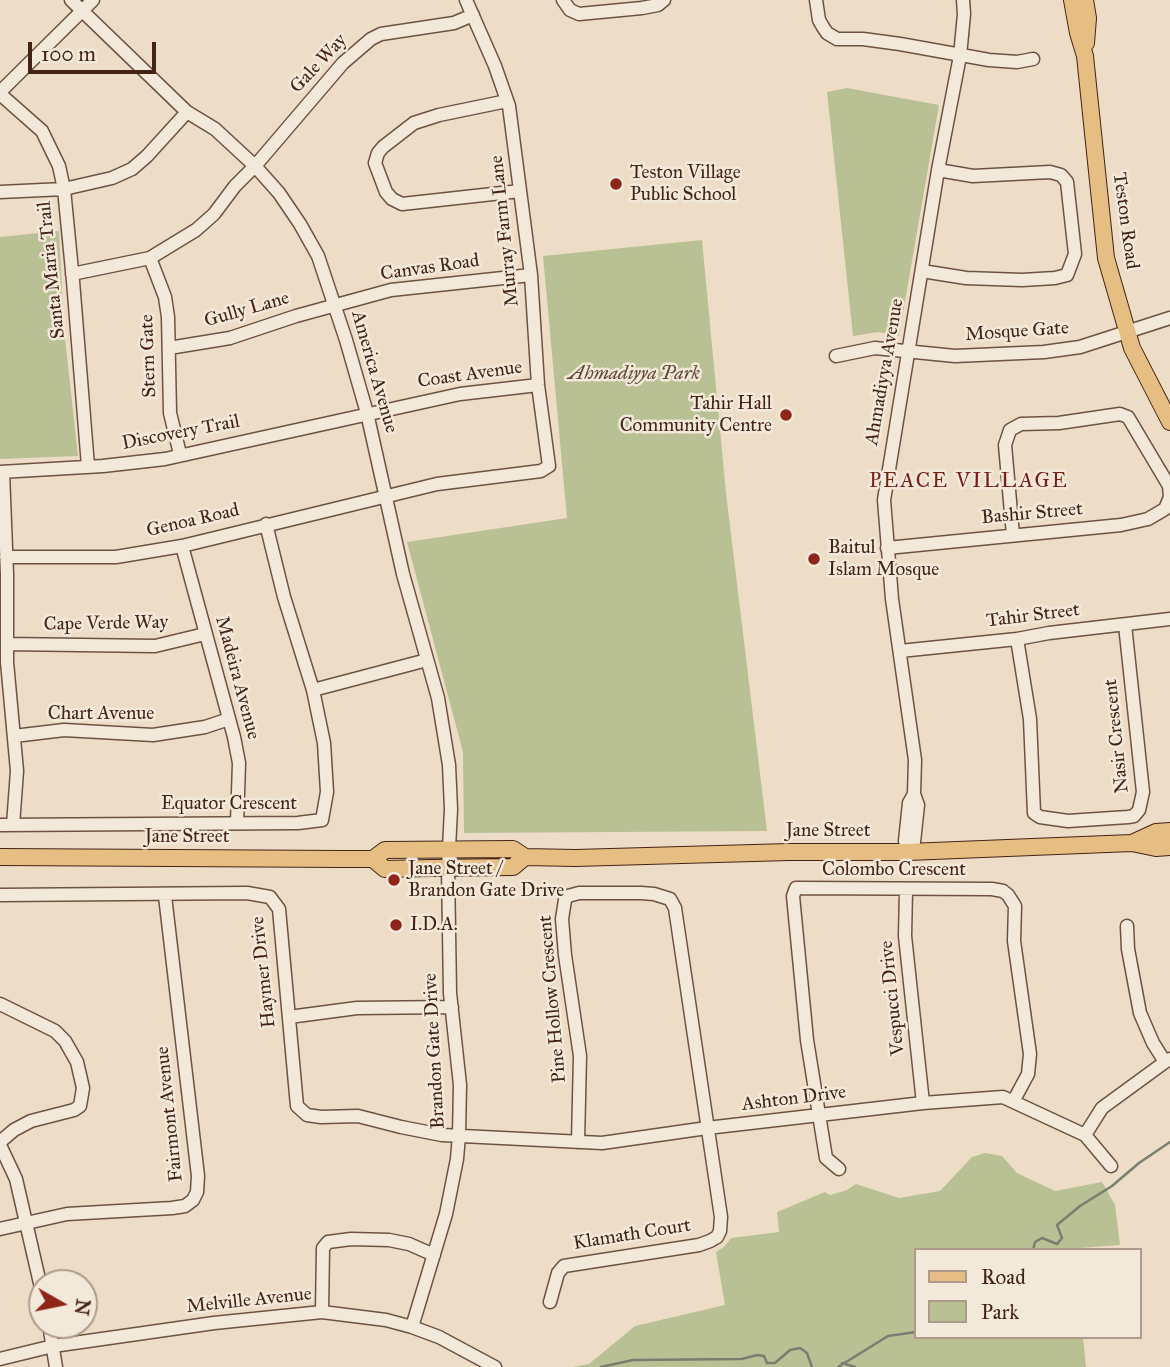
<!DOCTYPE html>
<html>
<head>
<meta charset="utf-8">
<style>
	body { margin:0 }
	#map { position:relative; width:1170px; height:1367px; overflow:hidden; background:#edddc6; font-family:"IM FELL Great Primer",serif }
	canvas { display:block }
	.legend { position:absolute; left:914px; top:1248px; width:228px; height:91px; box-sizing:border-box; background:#f3e9da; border:2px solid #ad9a8b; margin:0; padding:9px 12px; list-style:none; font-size:21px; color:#442315 }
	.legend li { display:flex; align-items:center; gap:14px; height:35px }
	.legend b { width:35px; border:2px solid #ad9a8b }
	.north { position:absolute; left:28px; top:1269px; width:70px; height:70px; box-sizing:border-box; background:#f3e9da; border:2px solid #ad9a8b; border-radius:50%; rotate:99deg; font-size:19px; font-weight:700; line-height:28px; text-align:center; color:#442315 }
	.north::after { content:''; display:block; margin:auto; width:24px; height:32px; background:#8f2418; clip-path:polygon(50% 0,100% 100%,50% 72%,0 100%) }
	.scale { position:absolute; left:28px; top:42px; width:128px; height:32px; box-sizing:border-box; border:4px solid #442315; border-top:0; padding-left:9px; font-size:21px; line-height:24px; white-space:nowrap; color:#442315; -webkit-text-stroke:5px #f3e9da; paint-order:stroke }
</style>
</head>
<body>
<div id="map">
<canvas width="1170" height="1367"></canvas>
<ul class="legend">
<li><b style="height:9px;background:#e6be83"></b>Road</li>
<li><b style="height:19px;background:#b9c094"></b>Park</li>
</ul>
<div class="north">N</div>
<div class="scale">100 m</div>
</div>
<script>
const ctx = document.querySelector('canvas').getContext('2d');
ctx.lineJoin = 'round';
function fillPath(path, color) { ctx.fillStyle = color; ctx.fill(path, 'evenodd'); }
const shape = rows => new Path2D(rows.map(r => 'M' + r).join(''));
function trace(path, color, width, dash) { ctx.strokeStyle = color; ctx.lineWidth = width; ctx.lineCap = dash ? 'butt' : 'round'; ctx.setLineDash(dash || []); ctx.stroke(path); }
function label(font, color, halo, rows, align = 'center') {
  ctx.font = font + ' "IM FELL Great Primer",serif'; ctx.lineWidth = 5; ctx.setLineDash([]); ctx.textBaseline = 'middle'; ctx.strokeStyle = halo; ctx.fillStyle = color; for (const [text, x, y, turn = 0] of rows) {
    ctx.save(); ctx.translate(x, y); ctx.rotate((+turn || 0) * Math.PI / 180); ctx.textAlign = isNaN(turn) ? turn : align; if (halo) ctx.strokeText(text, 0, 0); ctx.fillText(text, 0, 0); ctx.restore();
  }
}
const green = shape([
	[847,88,939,105,899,336,878,332,853,336,827,92],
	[59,231,64,329,78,456,0,459,0,237],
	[702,240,726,493,767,831,464,833,463,752,407,542,567,518,543,256],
	[985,1153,1002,1156,1017,1173,1055,1191,1102,1182,1115,1205,1120,1245,1052,1250,916,1250,916,1337,1083,1337,1086,1367,573,1367,589,1364,635,1326,725,1305,716,1252,724,1247,731,1238,779,1232,777,1212,825,1192,830,1195,847,1190,856,1184,899,1198,940,1191,972,1157]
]);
const stream = shape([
	[1033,1250,1035,1242,1042,1238,1057,1244,1062,1238,1057,1225,1080,1206,1112,1186,1139,1163,1170,1142],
	[842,1363,855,1367],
	[601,1367,633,1360,742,1359,757,1355,764,1356,767,1363,775,1363,790,1350,800,1348,807,1353,812,1367],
	[838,1367,888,1336,916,1332]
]);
const minor = shape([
	[71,0,187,112,215,129,255,166,279,193,300,224,318,256,346,340,367,413,403,574,438,698,449,765,451,809,448,868,450,993,460,1085,459,1135,457,1159,446,1214,412,1327],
	[563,0,570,10,579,14,642,8,658,5,664,0],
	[816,0,819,20,823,27,827,33,837,39,863,39,900,44,989,60,1017,62,1033,59],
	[0,92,93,0],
	[0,94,42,131,59,166,64,189,73,281,88,466],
	[507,101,439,115,414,123,383,147,378,153,375,163,386,192,392,199,402,204,520,191],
	[0,192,64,189,112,178,132,169,147,156,187,112],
	[150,258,165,297,168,317,170,413,180,454],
	[922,271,966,278,1022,280,1055,278,1067,275,1075,254,1067,182,1061,175,1050,172,973,176,938,170],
	[72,274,150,258,196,230,214,214,235,186,255,166,343,63,371,39,381,34,454,23,473,15],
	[169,348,230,338,296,316,391,290,531,275],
	[836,356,875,348,955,356,1044,352,1080,347,1170,318],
	[0,472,103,466,165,459,460,394,538,385],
	[3,472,7,574,7,662,17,771,13,825],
	[182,546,234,737,239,763,237,823],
	[887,548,1121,525,1148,519,1165,509,1170,497,1169,486,1128,417,1120,414,1059,423,1021,424,1010,430,1005,445,1013,535],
	[6,557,116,557,182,546,437,484,541,471,549,466,538,385,531,275,509,106,495,66,466,0],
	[1017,639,1030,719,1034,813,1040,817,1068,821,1128,817,1134,816,1139,810,1143,792,1125,625],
	[7,644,155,646,205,634],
	[900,651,1017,639,1049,633,1170,619],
	[313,690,427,660],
	[14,736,64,730,153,735,205,727,229,719],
	[0,825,298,823,322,820,327,792,324,743,313,690,284,597,266,524],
	[908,852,914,842,918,805,914,794,915,760,892,599,884,500,938,170,960,56,964,14,963,0],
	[908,852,905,841,909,803,914,794],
	[906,890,905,936,923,1103],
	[0,895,247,893,270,897,279,909,297,1106,307,1115,321,1117,358,1116,401,1127,442,1135,602,1143,707,1128,923,1103,1003,1097,1085,1135,1111,1166],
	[1127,926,1128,949,1140,1013,1153,1043,1165,1062,1170,1059],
	[0,1004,55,1031,65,1041,77,1062,83,1088,80,1106,74,1110,31,1121,14,1130,0,1142],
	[289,1017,357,1008,452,1007],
	[1085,1135,1102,1108,1165,1062],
	[0,1145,16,1179,42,1292],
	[839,1169,826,1158,807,1040,793,896,796,888,992,889,1003,891,1008,895,1015,906,1014,941,1030,1054,1028,1074,1014,1100],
	[0,1229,67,1214,172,1208,185,1206,193,1200,197,1192,198,1176,165,896],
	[550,1302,558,1273,564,1266,699,1245,710,1241,717,1237,720,1231,721,1217,675,908,670,899,654,894,641,893,579,893,568,896,565,900,562,919,565,955,580,1056,578,1142],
	[322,1312,323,1248,328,1242,351,1239,389,1240,409,1244,434,1255],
	[49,1325,56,1367],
	[0,1359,53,1346,214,1323,322,1312,386,1320,412,1327,439,1337,495,1367]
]);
const major = shape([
	[1072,0,1078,33,1085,56,1106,258,1132,348,1170,422],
	[1085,0,1088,18,1086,43],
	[1132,843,1156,832,1170,831],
	[0,857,344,859,373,859,385,850,513,849,525,857,575,858,789,852,908,852,1132,843,1156,848,1170,847],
	[373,859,385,869,431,868,513,867,525,857]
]);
const markers = [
	[616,184,7,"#8f2418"],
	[786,415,7,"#8f2418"],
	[814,559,7,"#8f2418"],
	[394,880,7,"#8f2418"],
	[396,925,7,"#8f2418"]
];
const streetNames = [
	["Gale Way",319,64,-47],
	["Teston Road",1125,221,82],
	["Murray Farm Lane",505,231,-96],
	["Canvas Road",430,268,-8],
	["Santa Maria Trail",52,270,-96],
	["Gully Lane",247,310,-16],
	["Mosque Gate",1017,332,-4],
	["Stern Gate",149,356,-92],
	["America Avenue",374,372,74],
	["Ahmadiyya Avenue",885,372,-80],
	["Coast Avenue",470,375,-8],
	["Discovery Trail",181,433,-11],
	["Bashir Street",1032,514,-5],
	["Genoa Road",193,521,-13],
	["Tahir Street",1033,616,-7],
	["Cape Verde Way",106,624,-1],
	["Madeira Avenue",237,678,75],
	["Chart Avenue",101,714],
	["Nasir Crescent",1117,736,-96],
	["Equator Crescent",229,804],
	["Jane Street",828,831],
	["Jane Street",187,837],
	["Colombo Crescent",894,870],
	["Haymer Drive",264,972,-96],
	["Vespucci Drive",893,998,-96],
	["Pine Hollow Crescent",553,999,-95],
	["Brandon Gate Drive",435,1051,-93],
	["Ashton Drive",794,1099,-7],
	["Fairmont Avenue",170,1114,-96],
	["Klamath Court",632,1235,-9],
	["Melville Avenue",249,1301,-6]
];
const poiNames = [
	["Teston Village",630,173],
	["Public School",630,195],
	["Tahir Hall",772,404,"right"],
	["Community Centre",772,426,"right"],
	["Baitul",828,548],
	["Islam Mosque",828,570],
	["Jane Street /",408,869],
	["Brandon Gate Drive",408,891],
	["I.D.A.",410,925]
];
const parkNames = [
	["Ahmadiyya Park",634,374]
];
const neighbourhoodNames = [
	["PEACE VILLAGE",969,482]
];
fillPath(green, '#b9c094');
trace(stream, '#787f71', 2.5);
trace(minor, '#6e5241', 15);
trace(major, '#442315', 18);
trace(minor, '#f3e9da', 12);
trace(major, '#e6be83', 16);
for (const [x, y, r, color] of markers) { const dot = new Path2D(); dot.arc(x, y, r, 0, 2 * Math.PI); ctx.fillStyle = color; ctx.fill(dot); trace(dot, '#f3e9da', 2.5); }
label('19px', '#442315', '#f3e9da', streetNames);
label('19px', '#442315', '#f3e9da', poiNames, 'left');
label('italic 19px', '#614a35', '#f3e9da', parkNames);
ctx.letterSpacing = '2px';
label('21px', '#7a1f14', '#f3e9da', neighbourhoodNames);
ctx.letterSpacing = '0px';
</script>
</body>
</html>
